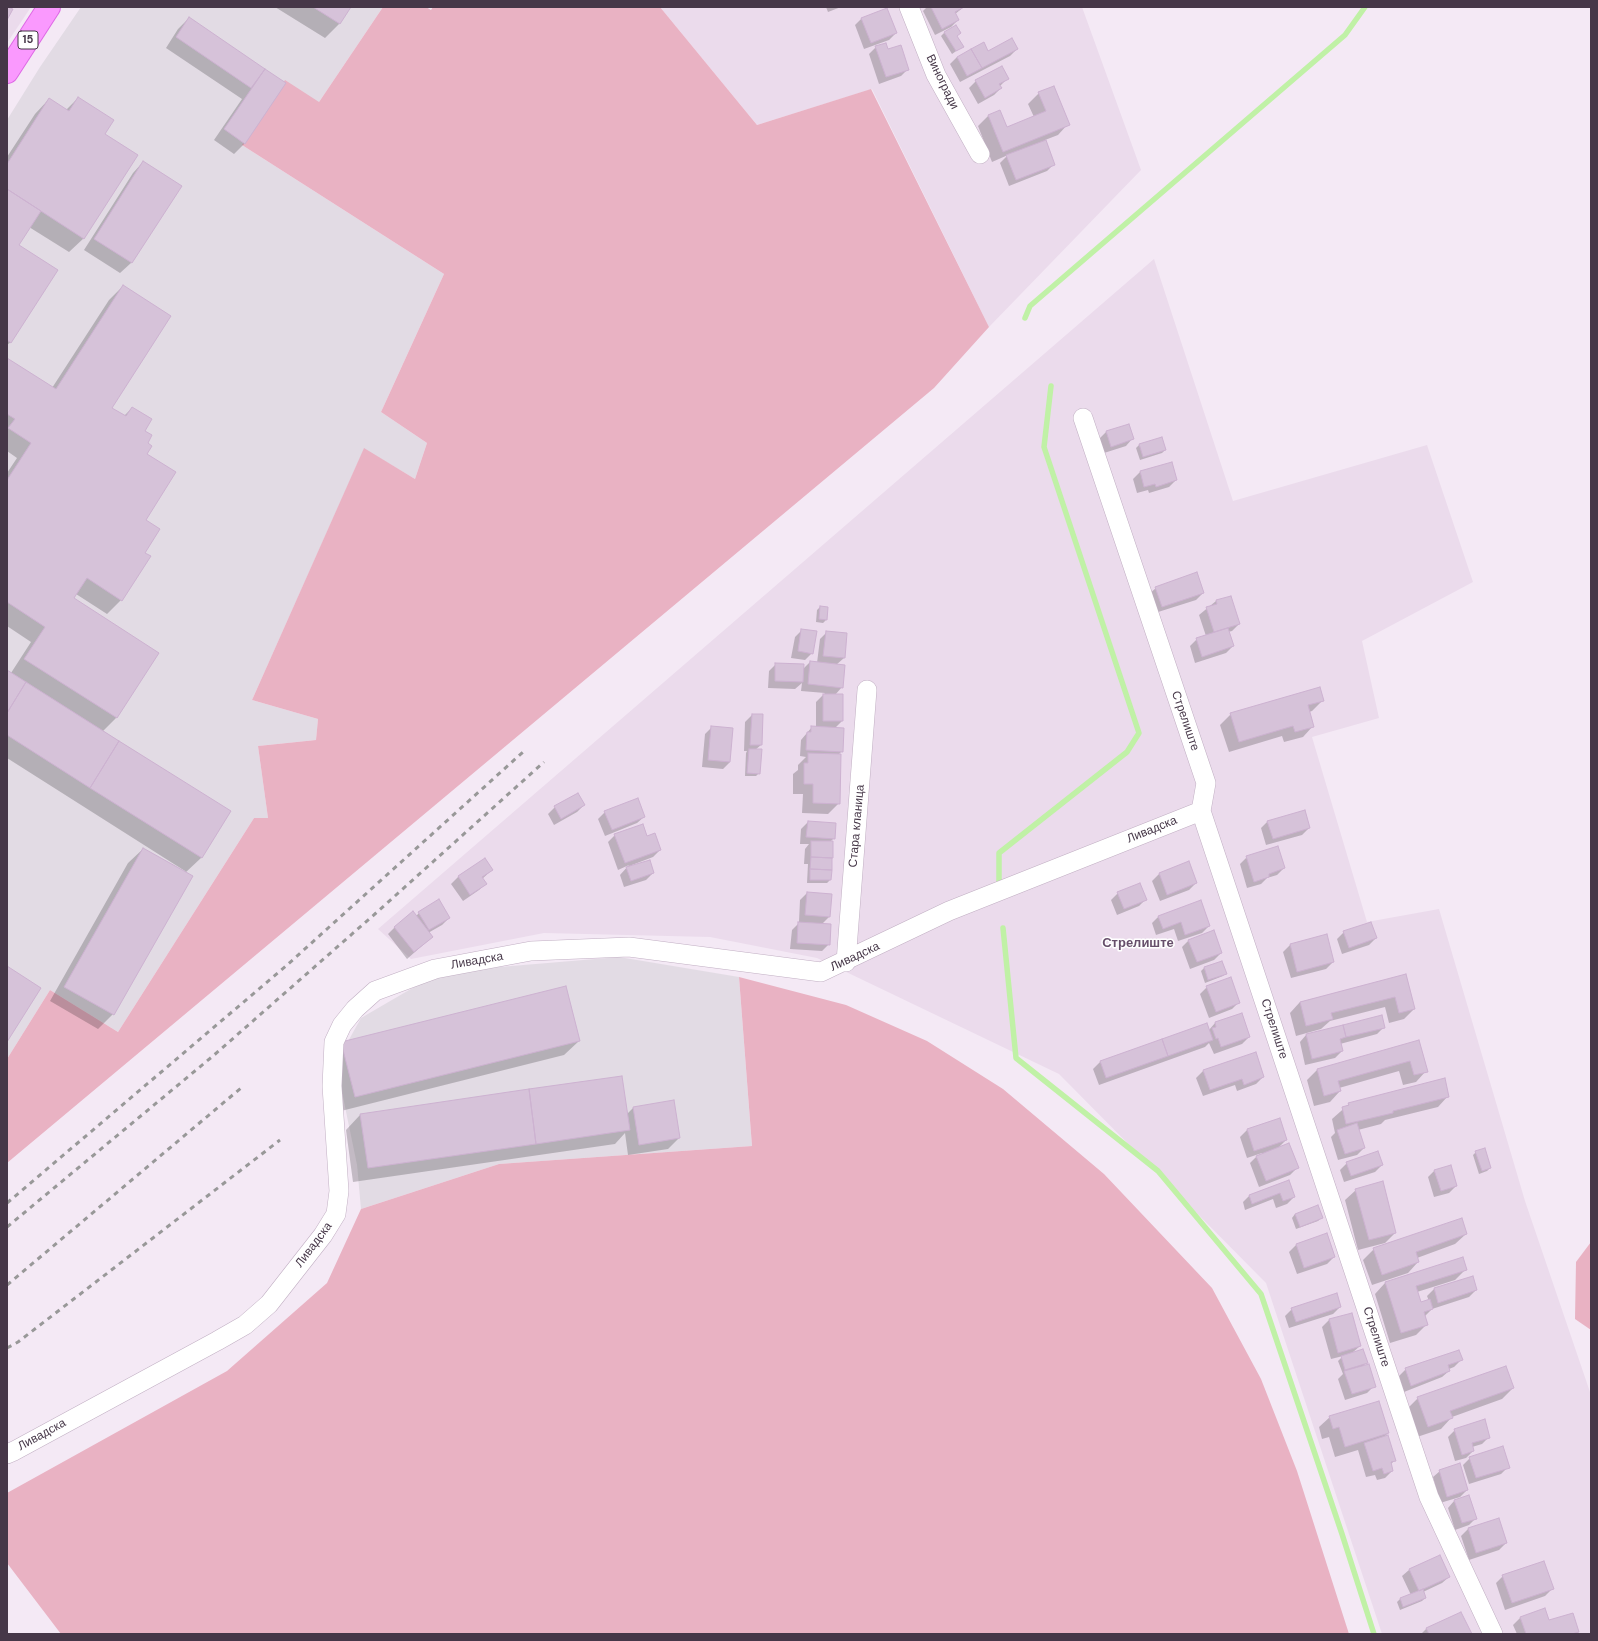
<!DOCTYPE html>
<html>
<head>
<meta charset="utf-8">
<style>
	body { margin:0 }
	#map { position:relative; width:1598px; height:1641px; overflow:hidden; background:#f4e9f5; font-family:"DM Sans",sans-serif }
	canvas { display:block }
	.frame { position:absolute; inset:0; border:8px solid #463748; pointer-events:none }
</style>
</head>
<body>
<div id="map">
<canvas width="1598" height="1641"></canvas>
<div class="frame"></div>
</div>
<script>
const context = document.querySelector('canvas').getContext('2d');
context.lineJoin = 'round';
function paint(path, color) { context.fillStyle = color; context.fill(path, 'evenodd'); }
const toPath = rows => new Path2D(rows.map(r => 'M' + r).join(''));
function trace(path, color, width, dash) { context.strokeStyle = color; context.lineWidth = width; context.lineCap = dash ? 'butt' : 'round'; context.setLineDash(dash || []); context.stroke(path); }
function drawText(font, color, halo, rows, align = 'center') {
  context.font = font + ' "DM Sans",sans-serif'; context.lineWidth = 3; context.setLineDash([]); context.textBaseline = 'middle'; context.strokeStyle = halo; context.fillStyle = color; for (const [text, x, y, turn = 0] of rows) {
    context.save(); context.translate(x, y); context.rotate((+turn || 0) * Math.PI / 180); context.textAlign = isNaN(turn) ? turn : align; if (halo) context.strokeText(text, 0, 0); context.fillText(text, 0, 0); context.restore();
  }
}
paint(toPath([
	[7,7,31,7,7,43],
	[660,7,1082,7,1141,170,989,327,872,89,757,125],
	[1154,259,1233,501,1427,445,1473,582,1362,641,1379,718,1312,737,1367,922,1439,909,1525,1201,1591,1395,1591,1634,1382,1634,1266,1283,1059,1074,817,958,710,937,544,933,411,959,378,929]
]), '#ebdbec');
paint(toPath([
	[81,7,383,7,319,102,242,145,444,274,381,412,427,443,415,479,364,449,252,700,318,719,316,740,258,746,268,818,254,818,118,1032,50,990,7,1059,7,120,40,67],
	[619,957,739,977,752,1146,499,1164,361,1209,357,1165,336,1063,361,1018,440,972]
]), '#e2dbe4');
paint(toPath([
	[383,7,426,7,431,10,433,7,660,7,757,125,871,89,989,327,934,388,7,1163,7,1059,50,990,118,1032,254,818,268,818,258,746,316,740,318,719,252,700,364,448,415,479,427,443,381,412,444,274,242,145,285,80,319,102],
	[739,977,846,1005,927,1041,1003,1089,1104,1174,1212,1288,1261,1379,1297,1471,1349,1634,61,1634,7,1563,7,1493,227,1371,327,1283,361,1209,499,1164,752,1146],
	[1591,1242,1591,1330,1575,1319,1576,1262]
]), '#e9b2c3');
paint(toPath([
	[275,7,349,7,340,23,325,38],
	[826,7,841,7,828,12],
	[927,7,964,7,955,14,958,20,951,27,935,35,923,11],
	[189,18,285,84,245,143,234,154,214,140,242,99,166,48,178,29],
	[862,18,896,33,889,40,864,49,855,25],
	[944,33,956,36,962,47,952,54,941,36],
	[876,47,887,50,908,69,901,76,879,84,869,54],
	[1017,49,1010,56,960,82,950,64,957,57],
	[1008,78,1000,86,1001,88,994,95,978,104,969,88,976,81],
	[1039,93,1068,124,1058,135,1045,140,1054,164,1047,171,1009,186,1000,163,1008,155,992,162,978,126,988,116,1006,128,1034,117,1028,104],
	[78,98,103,134,84,238,69,252,29,227,17,245,11,342,7,345,7,157,35,114,49,99,66,110],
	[143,162,180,186,131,263,120,273,84,250,133,173],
	[123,286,111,408,124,416,132,408,143,431,146,443,144,553,121,600,107,614,76,594,73,599,157,653,116,718,103,731,230,812,201,858,185,873,191,877,113,1014,98,1029,50,1001,128,863,143,849,184,873,185,871,7,758,7,671,11,673,31,642,7,626,7,473,17,458,7,451,7,359,52,388,109,300],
	[1128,425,1132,439,1126,446,1104,453,1099,439,1106,432],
	[1139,445,1165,450,1162,453,1140,460,1136,448],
	[1171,463,1176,480,1169,487,1149,493,1148,490,1137,493,1133,479,1140,472],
	[1156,588,1203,593,1196,600,1155,613,1149,594],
	[1216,601,1239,624,1232,631,1228,632,1233,646,1226,653,1195,663,1190,646,1197,639,1206,636,1199,615],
	[820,607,826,620,823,623,816,622,817,610],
	[802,630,812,653,805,660,791,658,795,637],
	[827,632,844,658,836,665,842,687,835,695,842,721,835,728,842,751,838,755,839,803,828,814,802,813,803,794,793,794,793,774,798,770,798,765,806,757,800,756,801,740,812,727,816,727,816,702,825,693,801,691,802,683,795,689,768,688,769,671,776,664,803,669,810,662,817,663,820,639],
	[1323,700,1312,711,1309,712,1313,726,1303,737,1284,742,1282,736,1229,752,1220,725,1231,714],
	[752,715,761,745,755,750,759,773,756,776,745,776,746,753,747,751,744,751,745,722],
	[712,727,730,762,723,769,702,767,705,734],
	[584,805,577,812,554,825,548,814,555,807],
	[605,812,644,817,637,823,605,836,598,819],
	[1268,821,1309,828,1302,835,1266,845,1261,828],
	[808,822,834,838,830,842,832,857,830,880,827,883,807,883,808,864,804,864,805,849,809,844,800,844,801,829],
	[615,835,647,837,660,850,653,857,632,865,632,866,653,873,646,880,624,887,620,875,629,865,618,870,608,842],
	[1247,857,1284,868,1277,875,1267,878,1261,884,1247,888,1240,864],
	[485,860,492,870,482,879,485,884,479,890,463,901,451,884,458,877],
	[1188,863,1196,883,1189,890,1160,901,1152,881,1159,874],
	[807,893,829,917,821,925,829,944,822,951,790,949,792,930,800,922,799,922,800,900],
	[1118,893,1146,899,1139,906,1117,915,1111,900],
	[419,913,449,918,442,925,428,933,432,937,407,959,388,934,395,927,416,916],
	[1159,916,1209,926,1202,933,1178,941,1174,929,1156,935,1152,923],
	[1344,932,1376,938,1369,945,1342,954,1337,939],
	[1326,935,1333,962,1326,969,1291,978,1283,952,1290,945],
	[1189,940,1221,953,1214,960,1190,969,1182,947],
	[1222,962,1226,973,1223,976,1205,983,1201,971,1204,968],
	[1406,975,1414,1009,1404,1019,1389,1023,1385,1007,1330,1021,1321,1029,1296,1036,1290,1013,1300,1002],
	[1207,987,1239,1002,1232,1009,1209,1018,1200,994],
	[1241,1014,1249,1037,1242,1044,1214,1054,1209,1043,1205,1047,1099,1085,1093,1069,1100,1062,1207,1024,1209,1030,1215,1023],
	[1384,1027,1377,1034,1340,1044,1342,1051,1335,1058,1305,1065,1300,1042,1306,1035],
	[579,1041,564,1055,341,1111,342,1043],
	[1418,1042,1426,1071,1416,1082,1403,1085,1399,1071,1339,1088,1340,1091,1330,1102,1314,1106,1307,1080,1317,1070],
	[1255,1054,1263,1077,1256,1084,1237,1091,1235,1085,1203,1096,1196,1078,1203,1071],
	[621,1077,627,1114,633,1108,679,1138,668,1149,628,1155,625,1133,615,1144,353,1182,346,1130,360,1115],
	[1448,1096,1438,1107,1385,1120,1381,1124,1358,1130,1364,1148,1357,1155,1338,1160,1331,1137,1335,1133,1332,1119,1349,1104],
	[1279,1119,1286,1140,1277,1149,1297,1168,1290,1175,1259,1187,1250,1163,1257,1156,1262,1154,1262,1153,1247,1158,1240,1137,1247,1130],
	[1476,1152,1490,1168,1487,1171,1479,1174,1473,1155],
	[1347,1163,1382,1165,1375,1172,1344,1182,1340,1170],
	[1435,1170,1456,1186,1449,1193,1434,1197,1428,1177],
	[1289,1181,1294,1197,1287,1204,1276,1208,1273,1199,1245,1210,1243,1202,1250,1195],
	[1356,1190,1395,1233,1385,1243,1358,1250,1345,1200],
	[1295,1214,1321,1218,1318,1221,1296,1229,1292,1218],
	[1327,1234,1334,1257,1327,1264,1297,1274,1289,1252,1296,1245],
	[1466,1234,1455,1244,1417,1258,1418,1262,1408,1273,1372,1285,1363,1260,1374,1249],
	[1462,1259,1465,1270,1455,1280,1417,1292,1420,1303,1429,1301,1427,1296,1434,1289,1472,1277,1476,1290,1469,1297,1432,1309,1425,1316,1427,1324,1416,1335,1390,1343,1375,1294,1385,1283],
	[1340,1307,1333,1314,1289,1328,1285,1316,1292,1309],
	[1351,1314,1360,1346,1352,1353,1366,1363,1363,1366,1374,1386,1367,1393,1345,1400,1338,1379,1343,1374,1338,1361,1343,1356,1331,1359,1322,1327,1329,1320],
	[1461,1360,1454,1367,1449,1369,1449,1371,1442,1377,1404,1392,1399,1376,1406,1369],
	[1513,1388,1502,1399,1452,1417,1441,1429,1417,1437,1407,1409,1418,1398],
	[1330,1417,1388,1433,1383,1438,1395,1460,1390,1465,1392,1471,1385,1478,1377,1480,1375,1475,1366,1477,1358,1450,1335,1457,1329,1437,1322,1439,1319,1427],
	[1455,1430,1489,1437,1482,1444,1472,1447,1473,1451,1466,1458,1455,1461,1448,1437],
	[1470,1458,1508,1467,1501,1474,1469,1484,1463,1465],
	[1440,1471,1467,1490,1460,1497,1440,1503,1433,1477],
	[1454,1501,1476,1518,1469,1525,1455,1530,1448,1508],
	[1468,1529,1506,1543,1499,1550,1469,1560,1461,1536],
	[1409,1570,1449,1577,1442,1583,1423,1592,1425,1598,1422,1601,1400,1610,1397,1602,1400,1599,1411,1595,1402,1576],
	[1503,1576,1552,1589,1545,1596,1505,1610,1496,1583],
	[1520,1618,1548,1622,1578,1631,1575,1634,1517,1634,1513,1625],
	[1427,1628,1470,1634,1421,1634]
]), '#0003');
trace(toPath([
	[1025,318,1030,306,1345,35,1365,7],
	[999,881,999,853,1127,752,1139,733,1044,447,1051,386],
	[1003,928,1016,1058,1158,1171,1261,1294,1342,1534,1374,1634]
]), '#c0f1a6', 5.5);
const building = toPath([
	[7,7,13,9,7,20,7,7],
	[313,7,351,7,340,24,313,7],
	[931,7,964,7,955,12,959,20,942,29,931,7],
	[887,8,897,33,871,43,861,18,887,8],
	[189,17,265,69,251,88,176,37,189,17],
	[956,25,961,33,957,36,964,47,956,51,944,32,956,25],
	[1012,38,1018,49,982,68,971,49,984,42,988,51,1012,38],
	[886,43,888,49,901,45,909,70,886,77,875,46,886,43],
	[971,49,982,68,967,76,957,57,971,49],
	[1002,66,1009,79,999,84,1002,88,985,98,975,80,1002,66],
	[265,69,286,83,245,144,224,129,265,69],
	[1054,86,1070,125,1003,152,988,115,1000,110,1007,127,1046,111,1038,92,1054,86],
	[78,97,114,120,105,134,138,155,84,239,7,189,7,164,49,98,69,111,78,97],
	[1046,140,1055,165,1016,180,1006,155,1046,140],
	[143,161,182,186,132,263,94,239,143,161],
	[7,189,41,211,19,245,58,270,11,343,7,340,7,189],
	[123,285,171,316,112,408,126,416,132,407,152,419,145,431,152,435,148,443,152,446,147,454,176,472,146,520,160,529,145,553,151,556,122,601,87,578,74,598,159,653,117,718,24,659,45,627,7,602,7,480,31,443,8,428,15,419,7,414,7,358,56,389,123,285],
	[1129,424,1134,439,1111,447,1106,431,1129,424],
	[1162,437,1166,450,1143,457,1139,444,1162,437],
	[1172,462,1177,480,1156,487,1155,484,1144,487,1140,471,1172,462],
	[1197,572,1204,593,1162,607,1155,587,1197,572],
	[1231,596,1240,624,1214,632,1206,607,1217,604,1216,600,1231,596],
	[820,606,828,607,827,620,819,619,820,606],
	[1228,628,1234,646,1202,657,1196,638,1228,628],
	[801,629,817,631,813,654,798,651,801,629],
	[826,631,847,633,845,658,823,656,826,631],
	[810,661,845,665,843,688,808,684,810,661],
	[775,663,804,664,803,682,775,681,775,663],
	[7,670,26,682,7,713,7,670],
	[26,682,119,741,90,788,7,735,7,713,26,682],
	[1320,687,1324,701,1308,705,1314,727,1295,732,1293,726,1239,742,1230,713,1320,687],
	[823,694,843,694,843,721,823,721,823,694],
	[752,714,763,714,762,745,750,745,752,714],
	[711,726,733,728,730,762,708,760,711,726],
	[811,726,844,728,843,752,806,750,807,732,811,732,811,726],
	[119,741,231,811,202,858,90,788,119,741],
	[749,749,762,749,760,774,747,773,749,749],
	[808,753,841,754,840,804,813,803,813,784,804,784,804,763,808,763,808,753],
	[578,793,585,805,561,819,554,806,578,793],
	[638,798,645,817,612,830,604,811,638,798],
	[1305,810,1310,828,1273,839,1267,821,1305,810],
	[808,821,836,823,835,839,806,837,808,821],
	[643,824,647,836,655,833,661,850,625,863,614,834,643,824],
	[811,841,833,841,833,858,811,857,811,841],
	[1278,846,1285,868,1269,874,1269,877,1254,882,1246,856,1278,846],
	[143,848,193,876,114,1015,64,987,143,848],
	[811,857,832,858,832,870,810,869,811,857],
	[485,858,493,870,482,877,487,884,470,895,458,876,485,858],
	[650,860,654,873,631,881,626,867,650,860],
	[1189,861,1197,883,1167,895,1159,873,1189,861],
	[810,869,832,870,831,880,810,880,810,869],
	[1140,883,1147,900,1124,909,1117,892,1140,883],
	[807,892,832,894,830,917,805,915,807,892],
	[439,899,450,918,429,930,418,912,439,899],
	[1201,900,1210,926,1185,935,1181,922,1163,929,1158,916,1201,900],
	[413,911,433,937,414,952,394,927,413,911],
	[798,922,831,924,830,945,797,943,798,922],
	[1371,922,1377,938,1349,948,1343,931,1371,922],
	[1214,930,1222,953,1197,962,1188,940,1214,930],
	[1327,934,1334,962,1297,972,1290,944,1327,934],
	[1222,961,1227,974,1208,980,1204,967,1222,961],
	[7,966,41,988,7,1042,7,966],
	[1406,974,1415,1009,1399,1013,1395,997,1331,1013,1333,1019,1306,1026,1300,1002,1406,974],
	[1231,977,1240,1003,1216,1012,1206,986,1231,977],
	[566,986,580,1041,355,1097,341,1042,566,986],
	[1242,1013,1250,1037,1221,1047,1218,1038,1216,1039,1212,1028,1216,1027,1215,1022,1242,1013],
	[1382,1015,1385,1028,1346,1037,1343,1025,1382,1015],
	[1207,1023,1213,1040,1168,1056,1162,1039,1207,1023],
	[1343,1025,1346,1037,1340,1039,1343,1051,1312,1059,1306,1034,1343,1025],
	[1162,1039,1168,1056,1106,1078,1100,1061,1162,1039],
	[1419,1040,1428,1072,1414,1075,1410,1061,1338,1081,1341,1091,1324,1096,1317,1069,1419,1040],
	[1256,1052,1264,1077,1244,1085,1242,1079,1210,1090,1203,1070,1256,1052],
	[622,1076,630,1130,536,1144,529,1089,622,1076],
	[1445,1078,1449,1097,1393,1111,1393,1113,1346,1124,1342,1107,1349,1105,1348,1103,1445,1078],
	[529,1089,536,1144,368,1168,360,1114,529,1089],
	[674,1100,680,1138,639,1145,633,1107,674,1100],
	[1280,1118,1287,1140,1254,1151,1247,1129,1280,1118],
	[1357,1123,1365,1148,1345,1154,1337,1130,1357,1123],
	[1289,1143,1299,1168,1266,1181,1256,1156,1289,1143],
	[1485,1148,1491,1168,1482,1171,1475,1151,1485,1148],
	[1378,1151,1383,1165,1351,1176,1346,1162,1378,1151],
	[1451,1165,1457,1186,1441,1191,1434,1170,1451,1165],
	[1289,1180,1295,1197,1283,1201,1280,1193,1252,1204,1249,1195,1289,1180],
	[1383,1181,1396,1233,1369,1240,1355,1189,1383,1181],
	[1318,1205,1323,1218,1300,1227,1295,1214,1318,1205],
	[1462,1218,1467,1234,1416,1252,1419,1262,1382,1275,1373,1248,1462,1218],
	[1327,1233,1335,1257,1304,1268,1296,1244,1327,1233],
	[1463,1257,1467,1270,1416,1286,1421,1302,1430,1299,1433,1309,1424,1312,1428,1325,1401,1333,1385,1282,1463,1257],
	[1473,1276,1477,1290,1438,1303,1434,1288,1473,1276],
	[1337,1293,1341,1307,1296,1322,1291,1308,1337,1293],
	[1352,1313,1361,1346,1338,1353,1329,1319,1352,1313],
	[1363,1349,1368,1363,1345,1370,1341,1356,1363,1349],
	[1459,1350,1463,1360,1448,1365,1450,1371,1411,1386,1405,1368,1459,1350],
	[1369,1364,1376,1387,1352,1394,1344,1371,1369,1364],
	[1506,1366,1514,1388,1450,1411,1453,1418,1428,1427,1417,1397,1506,1366],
	[1379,1401,1389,1433,1345,1447,1339,1427,1333,1429,1329,1416,1379,1401],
	[1485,1419,1490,1438,1472,1443,1474,1451,1462,1455,1454,1429,1485,1419],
	[1388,1435,1396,1461,1391,1462,1393,1471,1384,1474,1382,1468,1373,1471,1364,1443,1388,1435],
	[1503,1446,1510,1468,1476,1478,1469,1457,1503,1446],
	[1460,1463,1468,1490,1447,1497,1439,1470,1460,1463],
	[1469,1495,1477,1519,1462,1523,1454,1500,1469,1495],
	[1499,1518,1507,1543,1476,1553,1468,1528,1499,1518],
	[1440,1555,1450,1577,1419,1591,1409,1569,1440,1555],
	[1544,1561,1554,1589,1512,1603,1502,1575,1544,1561],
	[1423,1589,1426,1598,1403,1607,1400,1598,1423,1589],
	[1545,1608,1549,1620,1573,1613,1579,1632,1572,1634,1526,1634,1520,1617,1545,1608],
	[1461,1612,1472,1634,1429,1634,1426,1628,1461,1612]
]);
paint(building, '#d6c2d9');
trace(building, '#cdb2d1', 1);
const minor = toPath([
	[909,7,936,75,980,154],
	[1083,418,1206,783,1201,811,1429,1497,1493,1634],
	[846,962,867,690],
	[7,1454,14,1451,217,1341,245,1325,269,1304,323,1235,336,1214,339,1191,332,1086,334,1042,342,1025,355,1009,375,991,435,969,531,951,629,947,821,972,949,911,1201,811]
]);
const primary = toPath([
	[7,72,49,7]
]);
trace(minor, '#c1afc3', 20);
trace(primary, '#dd68e4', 24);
trace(minor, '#fff', 19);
trace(primary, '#fa99fe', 22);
trace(toPath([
	[7,1203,286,966,523,752],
	[7,1227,213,1056,376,913,544,762],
	[7,1285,241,1088],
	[7,1348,18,1342,280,1140]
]), '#989898', 3, [5, 5]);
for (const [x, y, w] of [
	[28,40,20]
]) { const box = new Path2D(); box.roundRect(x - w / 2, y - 9, w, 18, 3); context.fillStyle = '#fff'; context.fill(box); trace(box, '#463748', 1); }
drawText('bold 11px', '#463748', null, [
	["15",28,40]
]);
drawText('12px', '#463748', '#fff', [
	["Виногради",942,82,64],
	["Стрелиште",1185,721,71],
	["Стара кланица",857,826,-85],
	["Ливадска",1152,830,-22],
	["Ливадска",855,957,-25],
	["Ливадска",477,961,-10],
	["Стрелиште",1274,1029,72],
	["Ливадска",314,1245,-53],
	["Стрелиште",1376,1337,72],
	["Ливадска",42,1435,-29]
]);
drawText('bold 13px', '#674f6b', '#fff', [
	["Стрелиште",1138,944]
]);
</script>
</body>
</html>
